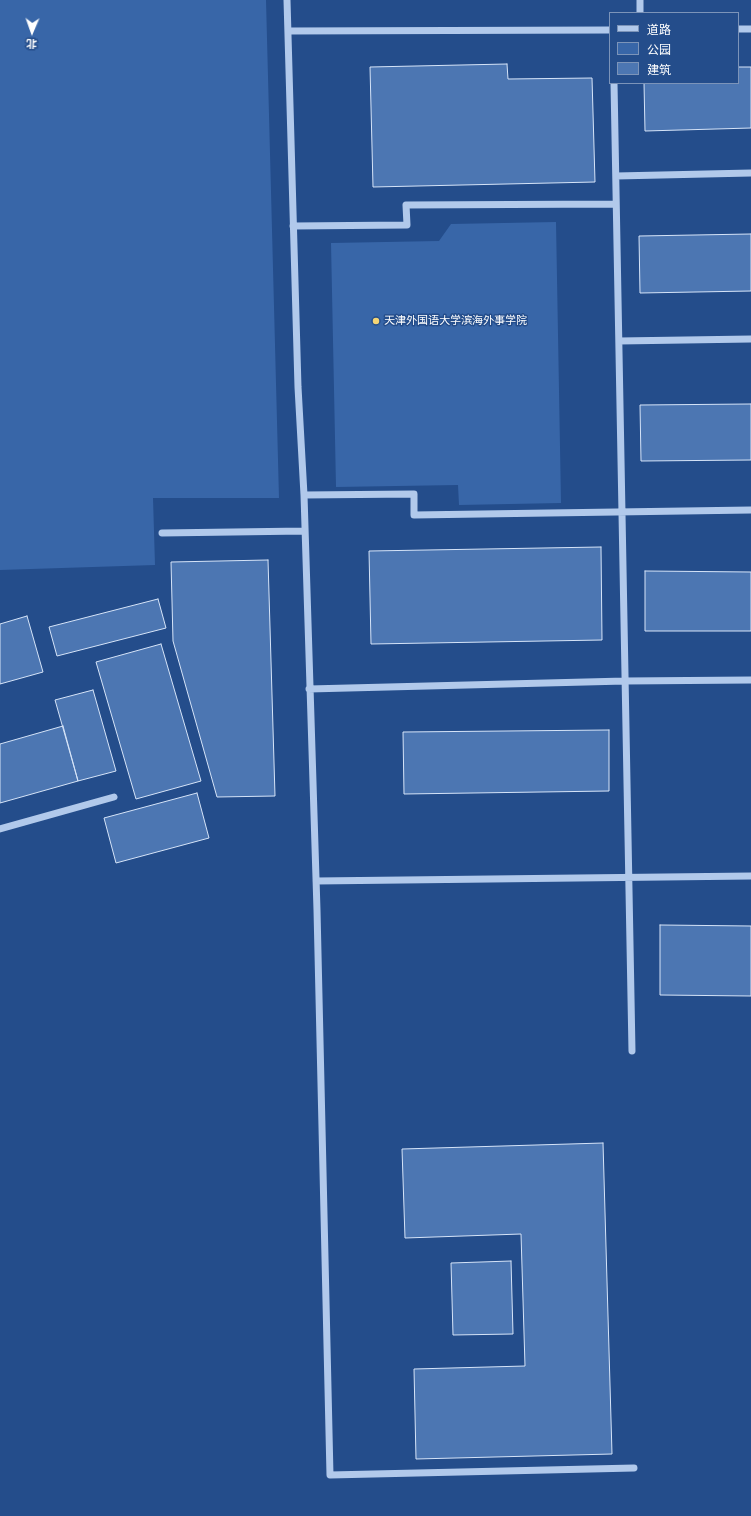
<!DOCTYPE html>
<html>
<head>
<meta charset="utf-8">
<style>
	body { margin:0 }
	#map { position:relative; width:751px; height:1516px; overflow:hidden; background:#244d8b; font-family:Arial,"Noto Sans SC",sans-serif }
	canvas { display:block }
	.legend { position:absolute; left:609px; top:12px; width:130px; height:72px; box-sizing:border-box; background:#244d8b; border:1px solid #7c94b9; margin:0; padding:5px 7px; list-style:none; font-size:12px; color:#fff }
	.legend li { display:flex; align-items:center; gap:8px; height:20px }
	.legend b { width:20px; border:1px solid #7c94b9 }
	.north { position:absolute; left:12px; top:12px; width:40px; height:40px; -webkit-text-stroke:3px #244d8b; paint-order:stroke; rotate:182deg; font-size:11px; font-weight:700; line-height:16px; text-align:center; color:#fff }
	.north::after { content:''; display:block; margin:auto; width:14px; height:18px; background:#fff; clip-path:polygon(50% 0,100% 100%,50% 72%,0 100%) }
</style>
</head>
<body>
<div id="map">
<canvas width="751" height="1516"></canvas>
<ul class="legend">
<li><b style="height:5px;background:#b1c9eb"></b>道路</li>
<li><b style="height:11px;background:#3866a8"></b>公园</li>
<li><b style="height:11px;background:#4c76b2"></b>建筑</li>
</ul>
<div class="north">北</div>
</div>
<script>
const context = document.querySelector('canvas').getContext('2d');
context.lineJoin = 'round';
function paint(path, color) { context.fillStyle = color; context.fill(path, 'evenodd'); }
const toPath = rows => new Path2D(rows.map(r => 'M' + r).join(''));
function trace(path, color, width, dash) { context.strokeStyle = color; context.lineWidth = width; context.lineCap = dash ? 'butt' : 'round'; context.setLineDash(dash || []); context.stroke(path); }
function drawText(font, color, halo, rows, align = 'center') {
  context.font = font + ' Arial,"Noto Sans SC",sans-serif'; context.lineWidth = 3; context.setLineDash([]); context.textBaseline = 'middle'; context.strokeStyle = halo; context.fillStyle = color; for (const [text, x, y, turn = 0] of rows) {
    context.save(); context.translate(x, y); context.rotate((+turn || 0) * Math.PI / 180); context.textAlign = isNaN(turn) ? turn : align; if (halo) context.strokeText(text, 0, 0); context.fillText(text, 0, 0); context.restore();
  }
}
paint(toPath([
	[0,0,266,0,279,498,153,498,155,565,0,570],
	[556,222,561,503,459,505,458,485,336,487,331,243,439,241,451,224]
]), '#3866a8');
const building = toPath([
	[507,64,508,79,592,78,595,182,373,187,370,67,507,64],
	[738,67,751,67,751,128,645,131,644,83,738,83,738,67],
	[751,234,751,291,640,293,639,236,751,234],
	[751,404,751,460,641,461,640,405,751,404],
	[601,547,602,640,371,644,369,551,601,547],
	[268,560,275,796,217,797,173,641,171,562,268,560],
	[645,571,751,572,751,631,645,631,645,571],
	[158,599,166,628,57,656,49,627,158,599],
	[27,616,43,672,0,684,0,624,27,616],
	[161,644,201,781,136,799,96,662,161,644],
	[93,690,116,771,78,781,55,700,93,690],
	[63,726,78,781,0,803,0,744,63,726],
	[609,730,609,791,404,794,403,732,609,730],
	[197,793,209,838,116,863,104,818,197,793],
	[660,925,751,926,751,996,660,995,660,925],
	[603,1143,612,1454,416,1459,414,1369,525,1366,521,1234,405,1238,402,1149,603,1143],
	[511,1261,513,1334,453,1335,451,1263,511,1261]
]);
paint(building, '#4c76b2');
trace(building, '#d6e4f8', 1);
trace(toPath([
	[287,0,298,387,304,495,317,910,330,1475,634,1468],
	[640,0,640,13],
	[738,29,751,29],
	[288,31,610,30],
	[614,83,632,1051],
	[616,176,751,173],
	[293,226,407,225,406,205,616,204],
	[619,341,751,339],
	[304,495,414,494,414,515,751,510],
	[162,533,304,531],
	[309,689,625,681,751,680],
	[0,829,114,797],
	[316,881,751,876]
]), '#b1c9eb', 7);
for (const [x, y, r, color] of [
	[376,321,4,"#f5d575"]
]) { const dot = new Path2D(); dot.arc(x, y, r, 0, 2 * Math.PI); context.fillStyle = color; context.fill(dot); trace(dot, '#244d8b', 1.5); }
drawText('11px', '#fff', '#244d8b', [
	["天津外国语大学滨海外事学院",384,321]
], 'left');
</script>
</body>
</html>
